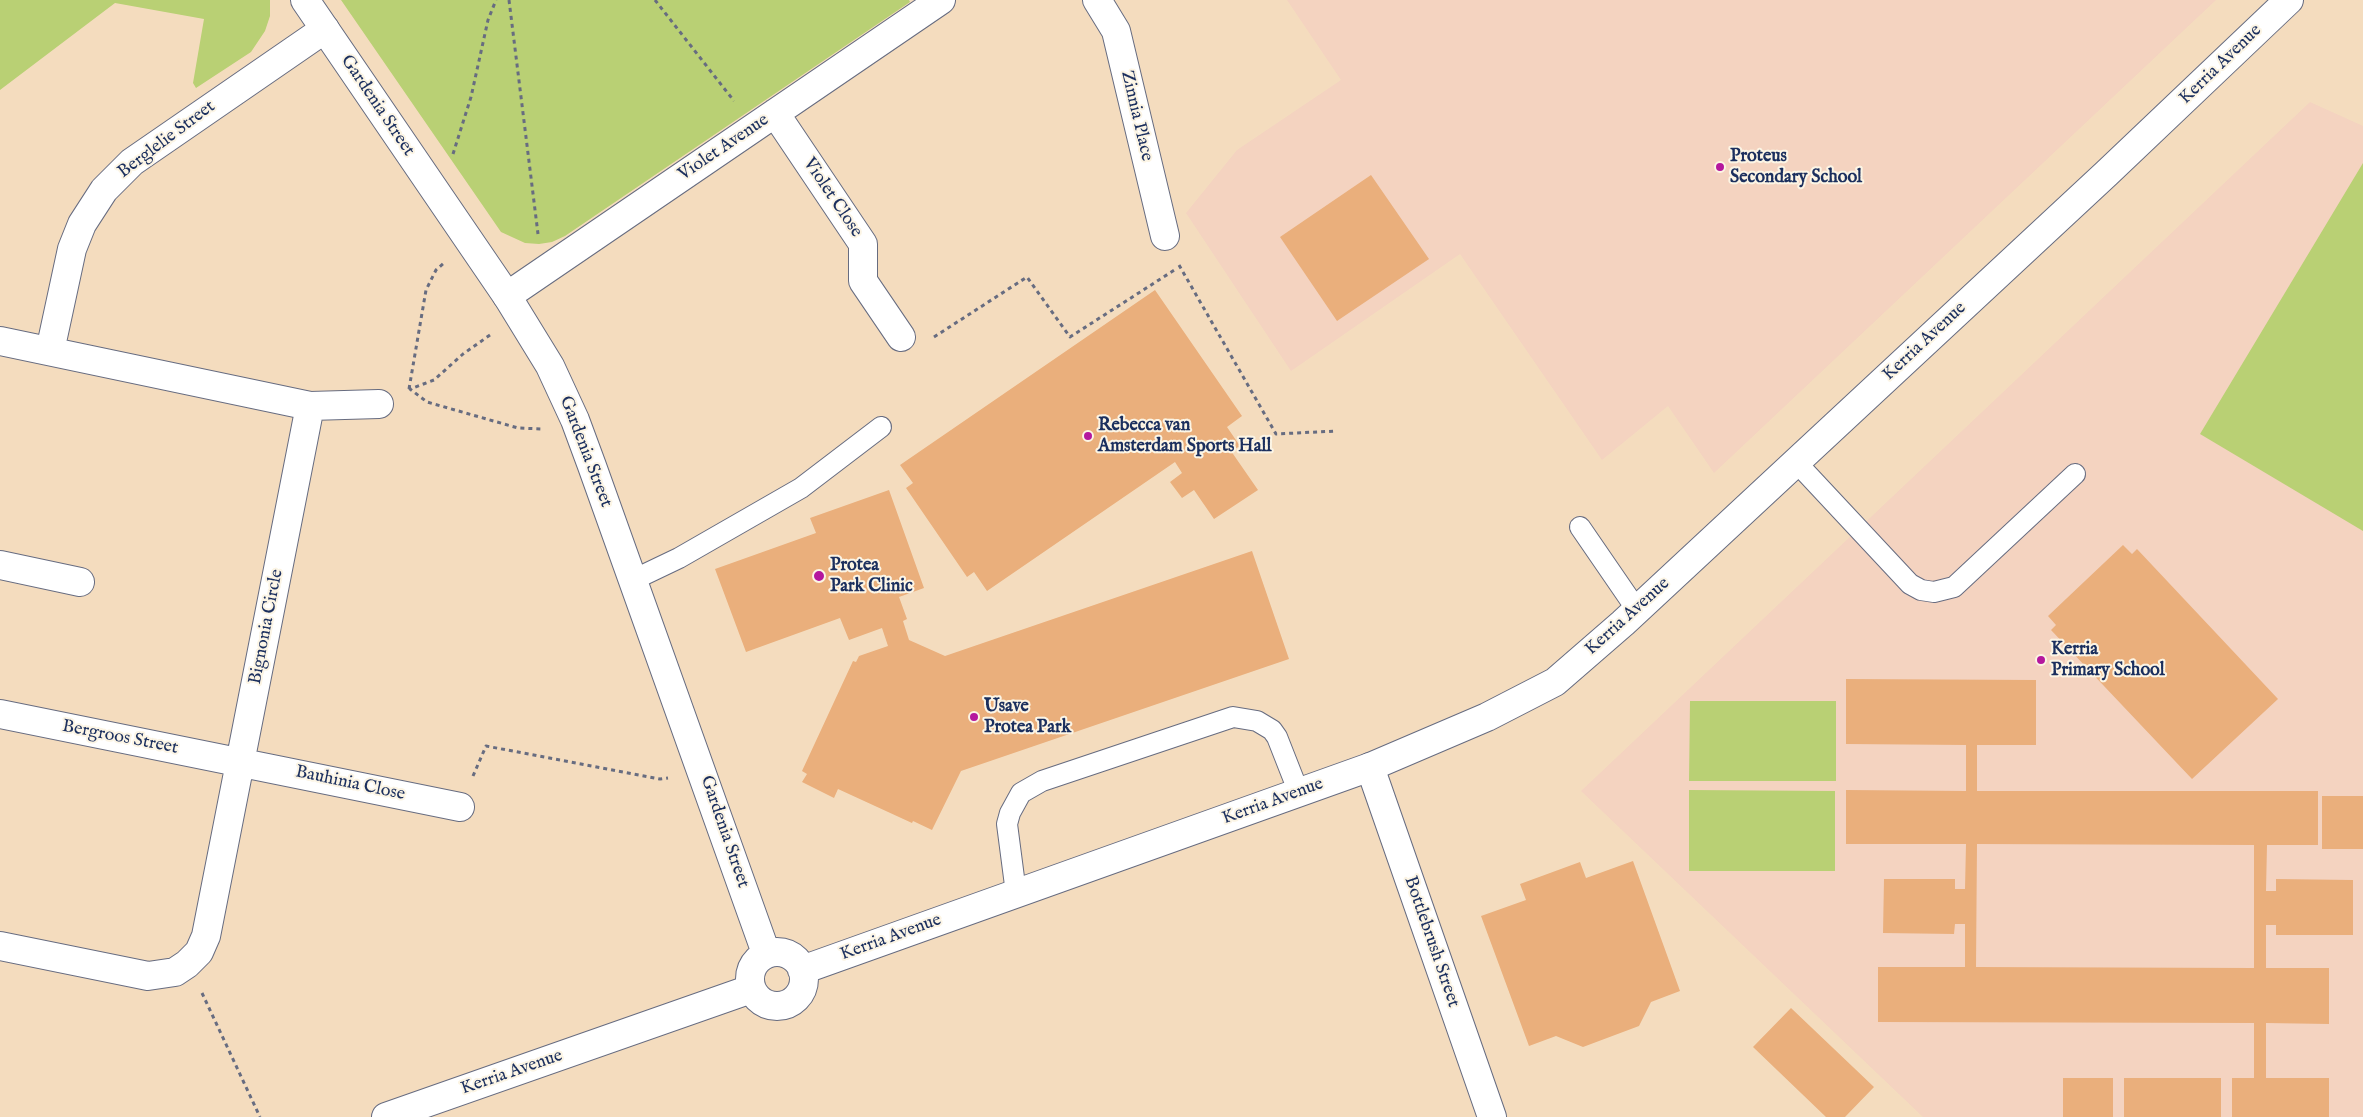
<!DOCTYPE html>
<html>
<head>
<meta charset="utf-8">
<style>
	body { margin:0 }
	canvas { display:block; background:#f4dcbe }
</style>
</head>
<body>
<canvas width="2363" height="1117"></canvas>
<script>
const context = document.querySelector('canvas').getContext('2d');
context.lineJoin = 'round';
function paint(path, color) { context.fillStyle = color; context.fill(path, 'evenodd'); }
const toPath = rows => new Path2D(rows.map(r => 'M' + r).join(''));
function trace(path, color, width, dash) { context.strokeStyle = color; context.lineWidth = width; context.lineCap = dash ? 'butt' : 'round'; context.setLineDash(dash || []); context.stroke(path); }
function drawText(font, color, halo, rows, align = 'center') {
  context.font = font + ' "IM FELL English",serif'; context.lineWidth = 4; context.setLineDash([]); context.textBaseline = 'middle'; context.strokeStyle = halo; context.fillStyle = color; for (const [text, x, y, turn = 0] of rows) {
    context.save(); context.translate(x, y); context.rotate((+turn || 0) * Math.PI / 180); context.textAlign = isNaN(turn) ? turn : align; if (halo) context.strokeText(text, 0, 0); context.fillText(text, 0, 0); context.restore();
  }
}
paint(toPath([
	[1287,0,2216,0,1714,473,1668,406,1602,460,1460,254,1291,371,1186,213,1237,150,1341,80],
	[2310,102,2363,126,2363,1117,1923,1117,1581,791]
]), '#f4d3c0');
paint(toPath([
	[0,0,270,0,270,16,265,31,251,52,196,88,193,83,204,19,115,3,0,90],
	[341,0,909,0,910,2,565,236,552,242,539,244,525,243,501,232],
	[2363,163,2363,531,2200,434],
	[1690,701,1836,701,1836,781,1689,781],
	[1689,790,1835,791,1835,871,1689,871]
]), '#b9d074');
paint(toPath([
	[1371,175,1429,259,1337,321,1280,237],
	[1155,290,1242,416,1227,427,1240,446,1231,451,1258,490,1214,519,1194,490,1182,498,1170,482,1182,473,1175,462,987,591,974,572,967,577,906,488,913,483,900,465],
	[889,490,924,588,899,597,907,619,903,621,909,640,945,656,1252,551,1289,659,961,771,932,830,913,821,912,823,838,789,834,798,802,782,807,774,802,771,853,661,856,662,859,656,888,646,882,628,849,640,840,618,746,652,715,569,816,533,810,518],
	[2123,545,2132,554,2137,549,2278,699,2192,779,2051,630,2056,625,2048,616],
	[1846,679,2036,680,2036,745,1977,745,1977,791,2318,791,2318,845,2267,845,2266,891,2276,891,2276,879,2353,880,2353,935,2276,935,2276,925,2266,925,2266,968,2329,968,2329,1024,2266,1023,2266,1078,2329,1078,2329,1117,2232,1117,2232,1078,2254,1078,2254,1023,1878,1022,1878,967,1965,967,1965,924,1955,924,1954,934,1883,933,1884,879,1955,879,1955,889,1965,889,1966,844,1846,844,1846,790,1966,791,1966,745,1846,744],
	[1977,844,2254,845,2254,968,1976,967],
	[2322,796,2363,796,2363,849,2322,849],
	[1633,861,1680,991,1651,1002,1639,1026,1583,1047,1556,1036,1529,1046,1481,916,1526,900,1520,884,1580,862,1586,878],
	[1791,1008,1874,1087,1845,1117,1826,1117,1753,1047],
	[2063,1078,2113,1078,2113,1117,2063,1117],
	[2124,1078,2221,1078,2221,1117,2124,1117]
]), '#eaaf7c');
const lane = toPath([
	[1796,462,1910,584,1921,590,1934,592,1954,587,2075,474],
	[1580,527,1637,610],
	[633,580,679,558,801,488,881,427],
	[1016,893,1007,824,1010,813,1021,793,1042,781,1233,717,1257,721,1272,730,1277,737,1299,793]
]);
const street = toPath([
	[1097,0,1116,31,1165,236],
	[775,113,863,244,863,281,901,337],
	[507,296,941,0],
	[0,341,310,406,379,404],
	[50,351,72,249,82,224,104,190,132,162,325,29],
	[0,565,80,582],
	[0,714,460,807],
	[1370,767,1492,1117],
	[0,946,148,976,175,972,187,964,199,952,206,936,310,406]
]);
const secondary = toPath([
	[305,0,507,296,550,366,575,420,592,466,766,953],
	'750 979a27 27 0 1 1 54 0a27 27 0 1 1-54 0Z',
	[802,970,1370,767,1487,717,1555,682,1623,623,2107,173,2289,0],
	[386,1117,751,989]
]);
trace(lane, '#676c80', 22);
trace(street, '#676c80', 30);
trace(secondary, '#676c80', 30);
trace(toPath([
	[509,0,538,234],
	[655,0,734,101],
	[453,154,471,97,488,20,496,0],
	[1179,265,1276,434,1337,431],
	[490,335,463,354,434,380,410,389,427,402,518,428,542,429],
	[934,337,1027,277,1070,337,1176,269],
	[409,389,426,290,436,270,444,263],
	[473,776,486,746,660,779,668,778],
	[202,993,260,1117]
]), '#676c80', 3, [4, 4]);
trace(lane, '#fff', 20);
trace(street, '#fff', 28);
trace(secondary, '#fff', 28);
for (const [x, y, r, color] of [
	[1720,167,5,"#b5179e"],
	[1088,436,5,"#b5179e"],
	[819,576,6,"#b5179e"],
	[2041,660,5,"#b5179e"],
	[974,717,5,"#b5179e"]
]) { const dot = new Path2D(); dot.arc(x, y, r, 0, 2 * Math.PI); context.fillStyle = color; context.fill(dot); trace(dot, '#fcf5e5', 2); }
drawText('18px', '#1b2f5e', '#fcf5e5', [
	["Kerria Avenue",2221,65,-44],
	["Gardenia Street",377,106,56],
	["Zinnia Place",1136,116,77],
	["Berglelie Street",167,140,-37],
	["Violet Avenue",724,148,-34],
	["Violet Close",832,198,56],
	["Kerria Avenue",1925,342,-43],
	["Gardenia Street",585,452,69],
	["Kerria Avenue",1628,617,-42],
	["Bignonia Circle",267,627,-79],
	["Bergroos Street",120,738,11],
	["Bauhinia Close",350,784,12],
	["Kerria Avenue",1273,802,-20],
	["Gardenia Street",724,832,71],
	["Kerria Avenue",891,938,-20],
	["Bottlebrush Street",1431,942,71],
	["Kerria Avenue",512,1073,-19]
]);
drawText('bold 18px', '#1b2f5e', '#fcf5e5', [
	["Proteus",1730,157],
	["Secondary School",1730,178],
	["Rebecca van",1098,426],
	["Amsterdam Sports Hall",1098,447],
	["Protea",830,566],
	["Park Clinic",830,587],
	["Kerria",2051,650],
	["Primary School",2051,671],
	["Usave",984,707],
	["Protea Park",984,728]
], 'left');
</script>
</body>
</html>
